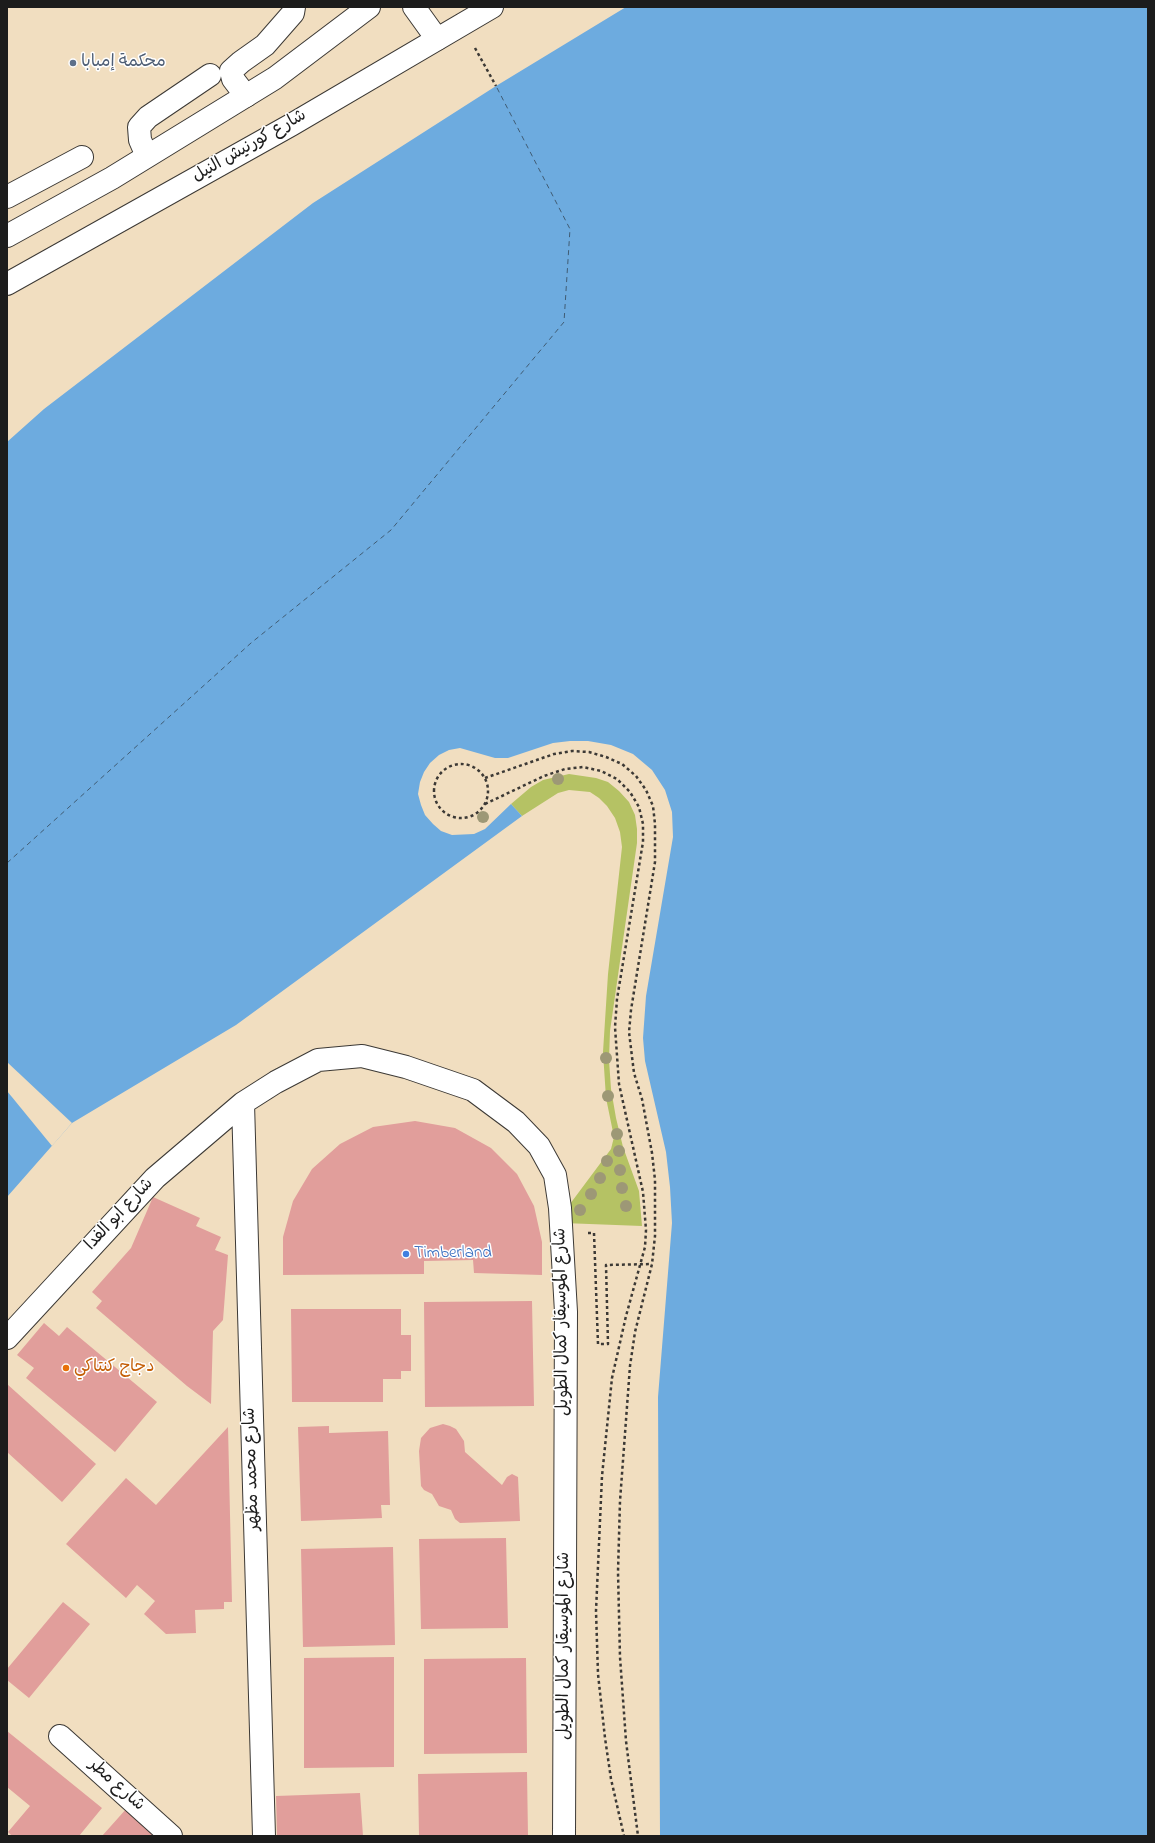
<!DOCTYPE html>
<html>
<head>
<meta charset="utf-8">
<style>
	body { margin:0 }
	#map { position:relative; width:1155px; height:1843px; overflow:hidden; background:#f1dec0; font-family:"Indie Flower",sans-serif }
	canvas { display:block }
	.frame { position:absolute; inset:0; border:8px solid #1c1c1c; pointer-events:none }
</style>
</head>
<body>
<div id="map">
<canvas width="1155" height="1843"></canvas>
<div class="frame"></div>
</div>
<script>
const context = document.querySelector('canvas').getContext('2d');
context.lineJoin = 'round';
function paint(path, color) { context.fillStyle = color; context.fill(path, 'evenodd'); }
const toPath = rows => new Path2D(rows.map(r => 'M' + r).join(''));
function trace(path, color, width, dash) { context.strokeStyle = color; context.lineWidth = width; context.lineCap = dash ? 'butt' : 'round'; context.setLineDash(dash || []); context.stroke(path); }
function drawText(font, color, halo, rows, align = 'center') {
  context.font = font + ' "Indie Flower","Playpen Sans Arabic",sans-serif'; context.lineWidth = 3; context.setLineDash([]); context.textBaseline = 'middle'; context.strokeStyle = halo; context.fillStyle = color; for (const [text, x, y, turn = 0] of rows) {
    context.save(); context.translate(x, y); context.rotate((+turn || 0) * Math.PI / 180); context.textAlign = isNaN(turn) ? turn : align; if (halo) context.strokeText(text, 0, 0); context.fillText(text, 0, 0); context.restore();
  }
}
paint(toPath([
	[569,774,596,778,608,782,619,791,629,802,635,815,637,829,637,843,610,1031,609,1060,611,1089,616,1118,623,1147,639,1191,642,1226,563,1223,570,1204,611,1149,614,1137,606,1098,603,1052,608,974,622,847,620,832,615,818,607,806,599,798,590,792,569,790,558,793,522,816,511,804,531,787,543,780]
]), '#b5c264');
paint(toPath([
	[626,7,1148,7,1148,1836,660,1836,658,1397,672,1223,670,1187,666,1152,645,1061,643,1038,646,996,673,837,672,812,665,790,652,770,633,754,611,745,588,741,570,741,553,743,508,758,495,758,460,748,449,750,439,755,430,763,424,772,420,782,418,794,421,805,425,815,433,824,441,831,452,835,474,834,485,829,511,804,522,816,236,1025,72,1123,7,1197,7,442,44,409,313,203,496,86]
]), '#6dabdf');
paint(toPath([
	[7,1062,72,1123,52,1146,7,1091]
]), '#f1dec0');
trace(toPath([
	[7,863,251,643,391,530,564,322,570,229,496,86]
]), '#405c74', 1, [5, 4]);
paint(toPath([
	[415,1121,455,1128,491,1148,517,1174,534,1206,542,1242,542,1275,474,1273,473,1260,424,1261,424,1274,283,1275,283,1237,293,1201,312,1169,340,1144,373,1127],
	[153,1197,200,1218,196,1226,221,1237,215,1250,228,1255,223,1320,213,1331,211,1404,187,1386,96,1308,102,1301,92,1292,131,1248],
	[532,1301,534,1406,425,1407,424,1302],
	[291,1309,401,1309,401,1335,411,1335,411,1371,401,1371,401,1379,383,1379,383,1402,292,1402],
	[44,1323,59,1336,67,1327,157,1402,115,1452,26,1378,34,1368,17,1355],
	[7,1384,96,1464,62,1502,7,1452],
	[443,1424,450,1426,456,1429,464,1441,465,1452,502,1485,507,1477,512,1474,518,1477,520,1521,460,1523,455,1519,451,1510,439,1506,432,1494,424,1490,421,1486,419,1451,421,1438,430,1428],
	[329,1426,329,1433,388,1431,390,1505,381,1505,382,1518,301,1521,298,1427],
	[228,1427,232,1602,224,1602,224,1609,195,1610,196,1633,166,1634,144,1614,155,1601,137,1585,126,1598,66,1544,126,1478,156,1505],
	[506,1538,508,1628,421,1629,419,1539],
	[393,1547,395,1645,303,1647,301,1549],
	[63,1602,90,1624,29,1698,7,1680,7,1669],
	[394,1657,394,1767,304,1768,304,1658],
	[526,1658,527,1753,424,1754,424,1659],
	[7,1731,102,1808,79,1836,12,1836,8,1832,30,1806,7,1787],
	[527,1772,528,1836,419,1836,418,1774],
	[360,1793,363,1836,277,1836,276,1796],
	[127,1808,158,1836,102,1836]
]), '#e19e9b');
const minor = toPath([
	[414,7,437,39],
	[246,96,233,79,231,71,241,62,265,45,293,13,294,7],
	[147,156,140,140,139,127,148,117,210,75],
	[7,197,82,157],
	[243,1103,264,1836],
	[7,1338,155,1178,243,1103,276,1082,318,1060,362,1056,406,1067,473,1090,516,1122,539,1146,555,1175,560,1208,566,1312,564,1836],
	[60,1736,171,1836]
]);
const major = toPath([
	[7,236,112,178,275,78,369,7],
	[7,284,291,125,492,7]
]);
trace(minor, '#3c3935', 24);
trace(major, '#3c3935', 24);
trace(toPath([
	[475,48,496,86],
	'434 791a27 27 0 1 1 54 0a27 27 0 1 1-54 0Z',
	[485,778,554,754,572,751,589,752,606,757,622,764,636,776,646,790,653,806,655,824,655,862,631,1010,629,1032,634,1073,642,1099,652,1153,655,1180,655,1236,652,1264,635,1332,630,1366,620,1501,618,1572,620,1657,626,1741,638,1836],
	[485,804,544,776,565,769,583,767,601,771,617,779,630,792,639,807,643,824,643,842,617,999,615,1027,619,1084,643,1192,646,1230,645,1247,626,1316,612,1378,602,1476,596,1611,598,1674,605,1738,611,1779,624,1836],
	[588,1233,594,1233,598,1344,608,1344,606,1265,652,1264]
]), '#3c3935', 2.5, [3, 3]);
trace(minor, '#fff', 22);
trace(major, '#fff', 22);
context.fillStyle = '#9d9876';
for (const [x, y] of [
	[558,779],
	[483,817],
	[606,1058],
	[608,1096],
	[617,1134],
	[619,1151],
	[607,1161],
	[620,1170],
	[600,1178],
	[622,1188],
	[591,1194],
	[626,1206],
	[580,1210]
]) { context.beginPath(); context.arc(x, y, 6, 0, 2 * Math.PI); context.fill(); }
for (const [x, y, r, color] of [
	[73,63,4,"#5c6f8a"],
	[406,1254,4,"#3f7fe0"],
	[66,1368,4,"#e8710a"]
]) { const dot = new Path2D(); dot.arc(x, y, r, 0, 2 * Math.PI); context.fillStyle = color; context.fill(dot); trace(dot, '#fff', 1.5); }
drawText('17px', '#4e5e75', '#fff', [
	["محكمة إمبابا",81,63]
], 'left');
drawText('17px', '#1c1c1c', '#fff', [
	["شارع كورنيش النيل",250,147,-30],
	["شارع ابو الفدا",120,1215,-47],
	["شارع الموسيقار كمال الطويل",563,1322,-91],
	["شارع محمد مظهر",253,1469,-92],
	["شارع الموسيقار كمال الطويل",565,1646,-90],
	["شارع مطر",116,1786,42]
]);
drawText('17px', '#366cbe', '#fff', [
	["Timberland",414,1254]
], 'left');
drawText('17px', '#c56008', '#fff', [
	["دجاج كنتاكي",74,1368]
], 'left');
</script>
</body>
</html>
